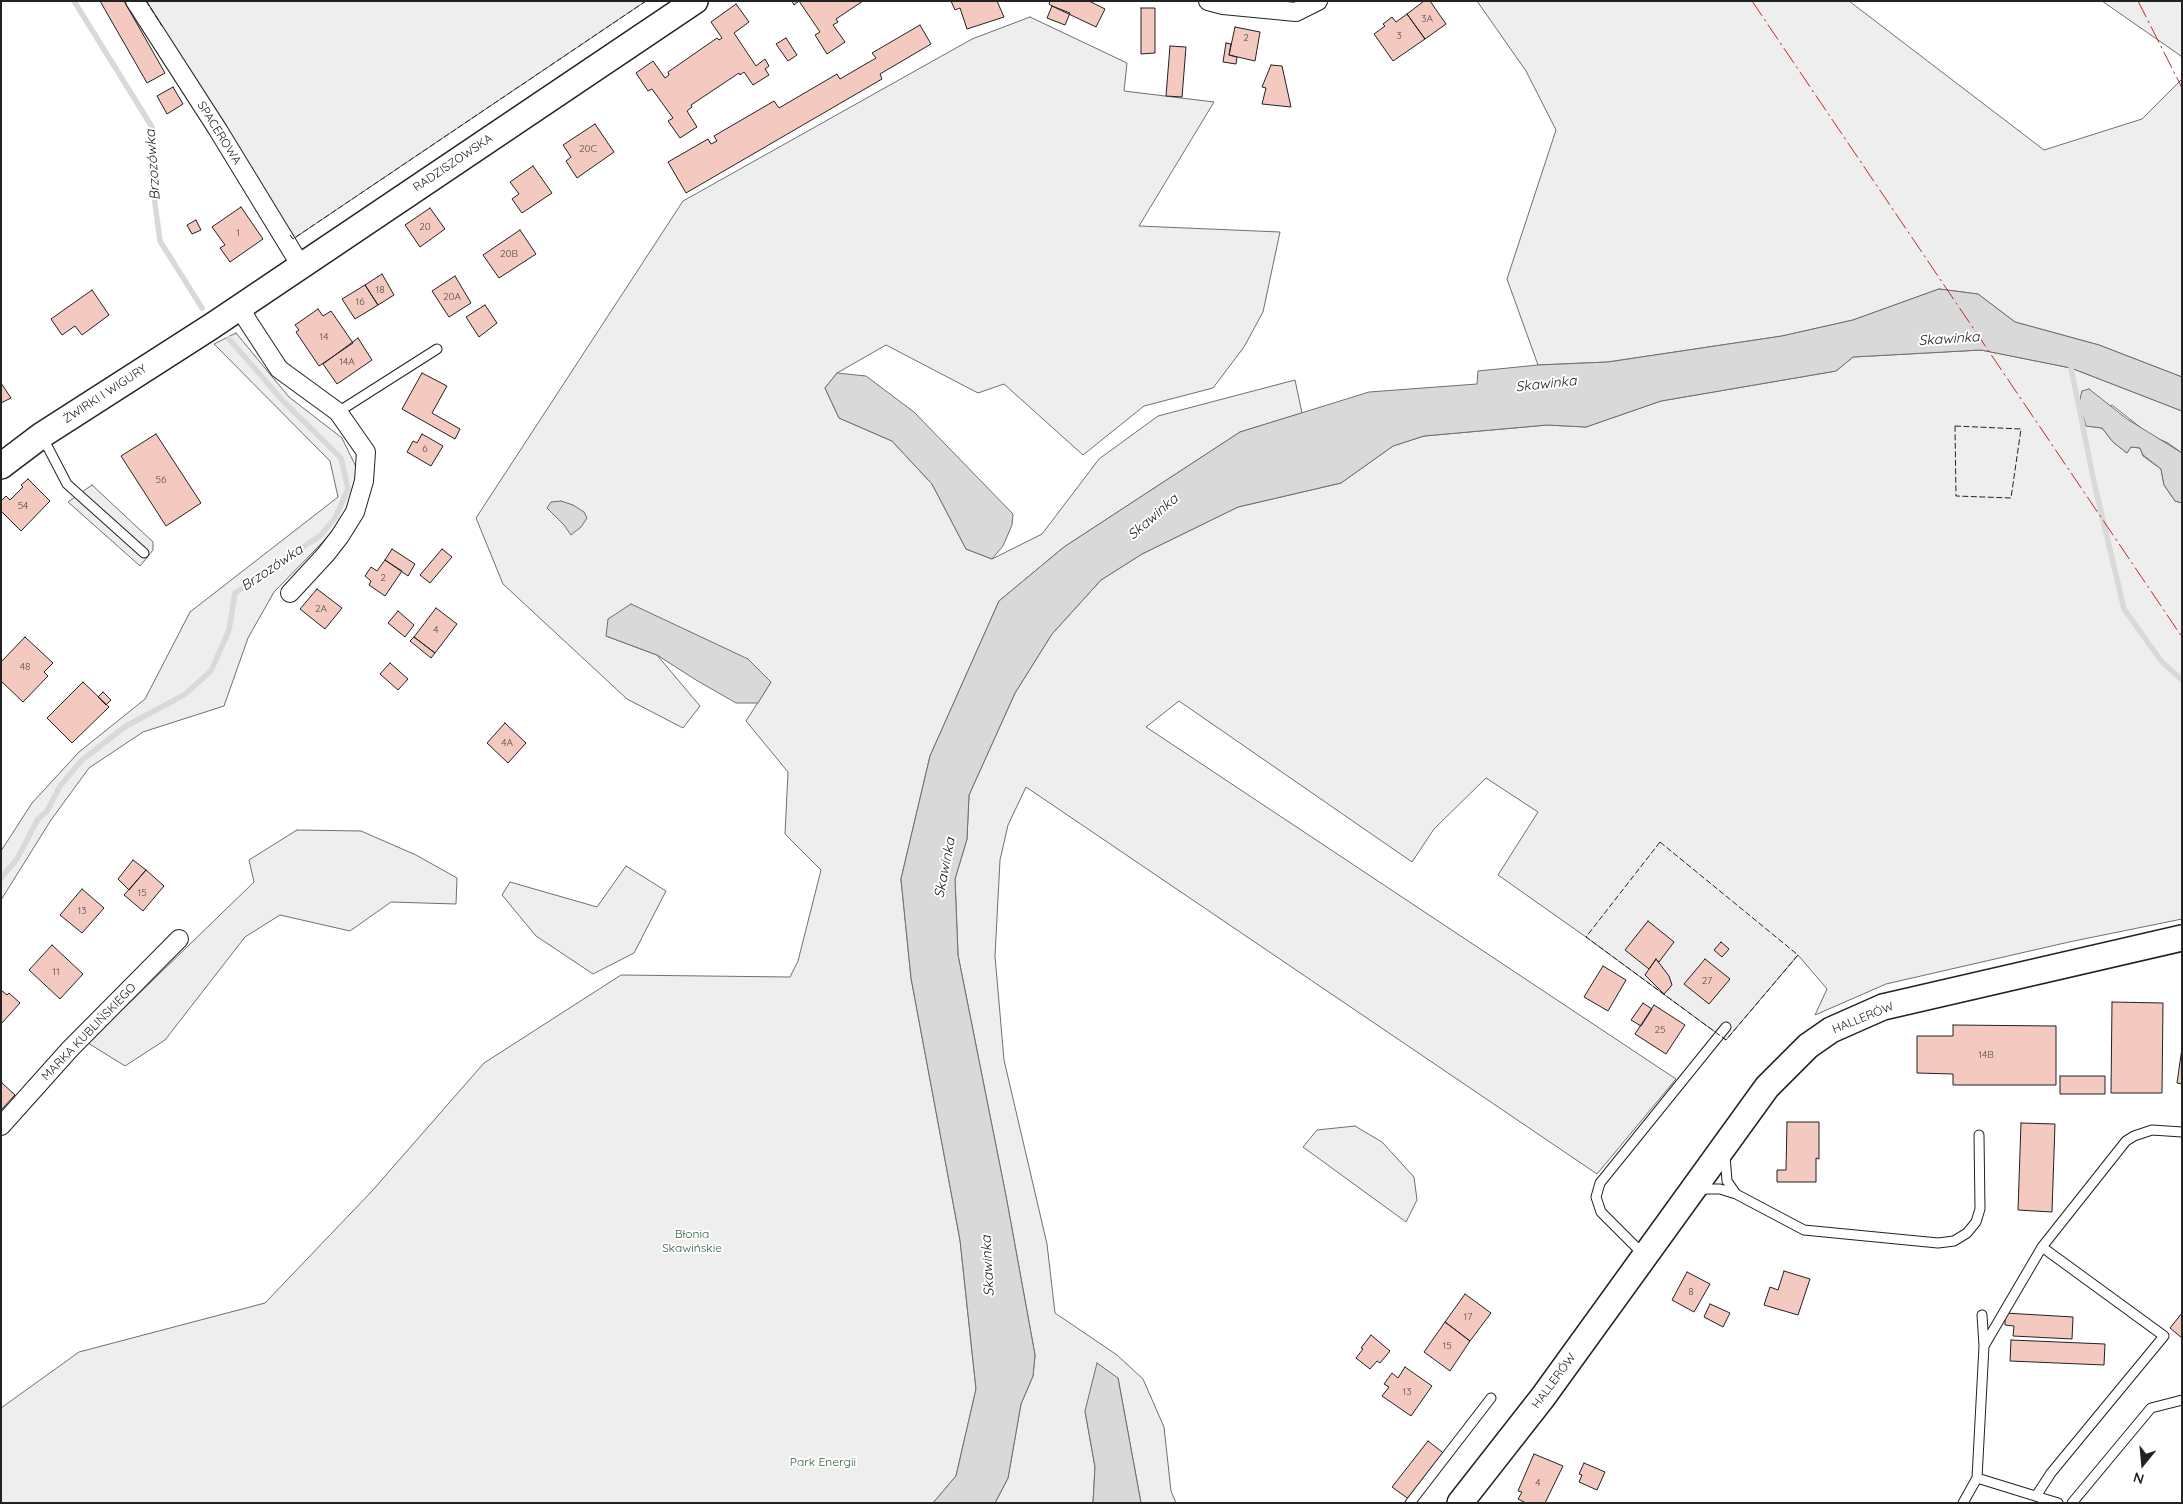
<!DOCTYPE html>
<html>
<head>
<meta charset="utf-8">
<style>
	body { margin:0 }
	#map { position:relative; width:2183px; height:1504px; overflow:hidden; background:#fff; font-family:Quicksand,sans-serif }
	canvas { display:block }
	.frame { position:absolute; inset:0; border:2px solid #222; pointer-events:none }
	.north { position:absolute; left:2118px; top:1439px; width:50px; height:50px; -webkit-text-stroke:4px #fff; paint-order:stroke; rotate:197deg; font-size:14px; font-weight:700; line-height:20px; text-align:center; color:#222 }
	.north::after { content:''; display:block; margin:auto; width:18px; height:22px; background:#222; clip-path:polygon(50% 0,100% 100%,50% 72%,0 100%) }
</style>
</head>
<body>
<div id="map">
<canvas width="2183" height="1504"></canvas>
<div class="frame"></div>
<div class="north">N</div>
</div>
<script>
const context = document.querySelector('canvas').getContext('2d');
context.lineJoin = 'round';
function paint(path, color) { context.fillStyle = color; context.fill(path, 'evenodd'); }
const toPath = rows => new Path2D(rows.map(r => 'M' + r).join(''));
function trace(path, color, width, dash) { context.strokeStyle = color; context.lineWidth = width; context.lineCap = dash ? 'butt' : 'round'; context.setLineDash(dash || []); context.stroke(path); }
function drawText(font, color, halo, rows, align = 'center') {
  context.font = font + ' Quicksand,sans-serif'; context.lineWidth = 4; context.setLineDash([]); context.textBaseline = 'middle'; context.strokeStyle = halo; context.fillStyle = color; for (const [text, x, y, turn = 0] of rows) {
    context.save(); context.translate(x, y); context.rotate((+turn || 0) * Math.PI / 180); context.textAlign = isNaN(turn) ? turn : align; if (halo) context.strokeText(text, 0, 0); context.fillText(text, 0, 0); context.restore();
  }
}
const green = toPath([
	[146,1,646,1,293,239,146,1],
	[1477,1,1849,1,2044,150,2142,119,2182,79,2182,377,2099,345,2015,322,1978,294,1939,289,1853,320,1782,336,1608,362,1538,365,1507,279,1556,130,1526,71,1477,1],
	[2102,1,2182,1,2182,58,2181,56,2102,1],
	[1030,17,1127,63,1124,91,1214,102,1139,226,1280,232,1263,312,1244,347,1213,388,1144,406,1083,455,1004,384,978,393,886,345,837,373,825,388,839,418,892,441,932,484,966,549,992,559,1042,534,1099,459,1158,416,1295,380,1302,413,1240,432,1064,547,999,601,930,756,901,879,911,978,960,1240,976,1389,956,1476,933,1503,1,1503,1,1408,79,1352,265,1303,372,1191,484,1063,621,975,790,977,798,961,821,870,785,834,788,772,746,721,771,682,606,636,657,655,700,706,683,728,627,699,503,584,476,518,683,201,972,39,1030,17],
	[236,333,289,397,342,438,358,471,354,510,274,592,248,638,224,706,143,732,89,768,51,820,1,900,1,851,32,803,79,752,145,699,190,612,338,497,330,461,214,344,236,333],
	[1981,350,2071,368,2182,411,2182,453,2168,443,2150,435,2112,405,2086,426,2102,428,2113,442,2127,453,2131,447,2140,448,2143,456,2161,469,2164,485,2175,501,2182,503,2182,919,2069,942,1886,984,1815,1015,1827,989,1798,955,1726,1040,1586,937,1498,875,1538,812,1486,778,1434,829,1412,862,1179,701,1146,727,1676,1079,1597,1174,1026,787,1008,825,1000,860,995,956,1004,1060,1047,1244,1055,1313,1117,1355,1143,1379,1164,1427,1171,1491,1176,1503,1141,1503,1118,1378,1085,1411,1095,1467,1093,1503,995,1503,1008,1478,1021,1404,1033,1376,1035,1355,1006,1196,958,955,955,879,967,839,969,795,1015,693,1052,634,1101,580,1142,554,1238,507,1341,483,1393,446,1424,436,1547,425,1586,427,1661,401,1836,371,1853,357,1981,350],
	[297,830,361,831,416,855,457,878,456,904,391,902,350,931,280,915,245,937,165,1040,125,1066,88,1043,254,882,249,860,297,830],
	[626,866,666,891,634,953,593,974,536,936,502,895,510,882,597,907,626,866],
	[1355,1126,1382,1142,1414,1177,1417,1200,1406,1222,1303,1147,1317,1130,1355,1126]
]);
paint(green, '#eee');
trace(green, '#6f6f6f', 1);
const parking = toPath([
	[92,485,153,542,153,550,140,566,68,502,92,485]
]);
paint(parking, '#ededed');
trace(parking, '#6f6f6f', 1);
const water = toPath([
	[1939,289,1978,294,2015,322,2099,345,2182,377,2182,411,2071,368,1981,350,1853,357,1836,371,1661,401,1586,427,1547,425,1424,436,1393,446,1341,483,1238,507,1142,554,1101,580,1052,634,1015,693,969,795,967,839,955,879,958,955,1006,1196,1035,1355,1033,1376,1021,1404,1008,1478,995,1503,933,1503,956,1476,976,1389,960,1240,911,978,901,879,930,756,999,601,1064,547,1240,432,1369,392,1477,384,1478,371,1538,365,1608,362,1782,336,1853,320,1939,289],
	[837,373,866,376,914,412,1013,514,1012,525,1003,546,992,559,966,549,932,484,892,441,839,418,825,388,837,373],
	[2089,389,2127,419,2182,453,2182,503,2175,501,2164,485,2161,469,2143,455,2140,448,2131,447,2127,453,2113,442,2102,428,2086,426,2079,403,2082,391,2089,389],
	[561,501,573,505,584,512,587,518,581,527,571,535,564,525,547,508,551,502,561,501],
	[631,604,748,659,771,682,758,703,736,703,696,680,657,655,606,636,608,619,631,604],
	[1097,1363,1118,1378,1141,1503,1093,1503,1095,1467,1085,1411,1097,1363]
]);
paint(water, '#d9d9d9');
trace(water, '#6f6f6f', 1);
trace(toPath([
	[74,1,152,127,151,173,160,241,202,308],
	[2075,363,2071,368,2094,482,2124,609,2162,662,2182,680],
	[1,878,17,859,38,819,47,811,60,786,82,760,126,726,184,695,211,671,229,630,235,593,321,535,335,518,348,489,341,458,284,402,229,339]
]), '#d9d9d9', 5.5);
const building = toPath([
	[100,1,124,1,165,73,147,83,100,1],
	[792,1,863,1,836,19,838,22,833,25,845,42,827,54,815,35,820,32,799,1,794,5,792,1],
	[951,1,997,1,1004,17,967,29,960,8,955,10,951,1],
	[1050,1,1089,1,1105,9,1096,27,1052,6,1049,4,1050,1],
	[1424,1,1430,1,1446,24,1425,39,1407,14,1424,1],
	[736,4,749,22,734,33,756,66,765,59,769,66,765,69,769,75,753,85,744,72,740,75,739,73,691,105,692,107,687,111,697,127,680,138,668,121,673,118,652,89,648,91,636,73,653,61,665,78,669,75,668,72,717,38,719,40,722,38,711,22,736,4],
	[1052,6,1070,13,1065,25,1047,18,1052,6],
	[1141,8,1155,8,1155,53,1141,54,1141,8],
	[1407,14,1425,39,1393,61,1374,34,1385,26,1383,24,1392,17,1396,22,1407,14],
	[920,25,931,44,880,74,882,79,686,193,668,162,708,139,711,144,717,141,714,136,774,101,779,108,837,74,840,79,876,58,872,53,920,25],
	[1235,27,1260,32,1255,61,1229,55,1235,27],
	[786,38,797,55,788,61,776,44,786,38],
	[1226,43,1231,44,1229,55,1237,57,1236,64,1223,62,1226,43],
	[1170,46,1186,47,1182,97,1166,96,1170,46],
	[1271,65,1282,66,1291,107,1262,104,1266,88,1262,87,1271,65],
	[173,87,183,104,167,114,157,96,173,87],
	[595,124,614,152,577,178,566,161,571,157,563,145,595,124],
	[533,166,552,193,522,213,512,199,519,194,510,182,533,166],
	[241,207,263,239,230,262,220,248,225,245,212,227,241,207],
	[430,208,445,229,420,247,405,225,430,208],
	[196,220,201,230,192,234,187,225,196,220],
	[520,230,536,254,499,278,483,255,520,230],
	[382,274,394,295,378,305,365,285,382,274],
	[455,276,471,303,449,317,432,291,455,276],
	[365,285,378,305,355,319,342,299,365,285],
	[92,290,109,315,82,335,75,326,62,335,51,319,92,290],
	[485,305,497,323,479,337,466,317,485,305],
	[318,309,323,316,331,311,353,343,319,366,296,332,299,330,295,325,318,309],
	[358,338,372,360,337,384,323,364,358,338],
	[422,373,447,386,432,413,460,429,455,439,402,409,422,373],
	[1,383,11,398,1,403,1,383],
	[156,434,201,503,166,526,121,456,156,434],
	[422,434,443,446,431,466,407,452,413,441,417,443,422,434],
	[28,479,50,501,21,531,1,511,1,501,6,496,10,500,23,487,21,485,28,479],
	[392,549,415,564,408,576,385,560,392,549],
	[442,549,452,557,430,583,420,575,442,549],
	[385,560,402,571,385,596,369,585,371,581,365,576,371,567,377,571,385,560],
	[317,589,342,608,325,629,300,609,317,589],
	[436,608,457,624,435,653,414,637,436,608],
	[398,611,414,625,405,637,388,623,398,611],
	[25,637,53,663,44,672,48,676,23,702,1,681,1,662,25,637],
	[414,637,435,653,431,658,410,641,414,637],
	[390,663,408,679,398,690,380,674,390,663],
	[83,682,109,707,72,743,47,718,83,682],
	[103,692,111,700,106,705,98,697,103,692],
	[505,723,526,743,508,763,487,743,505,723],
	[133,860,146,870,129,890,118,879,133,860],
	[146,870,164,886,143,911,124,895,146,870],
	[82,889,104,908,82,933,60,915,82,889],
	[1648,921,1674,942,1659,962,1656,959,1649,969,1625,950,1648,921],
	[1721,942,1729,949,1722,957,1714,950,1721,942],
	[52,945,83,974,60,999,29,970,52,945],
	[1656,959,1669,976,1672,985,1664,994,1645,975,1656,959],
	[1705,959,1730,979,1709,1004,1684,984,1705,959],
	[1603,966,1626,980,1608,1011,1584,997,1603,966],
	[1,990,7,995,9,993,20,1003,1,1024,1,990],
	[2112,1002,2163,1003,2162,1093,2111,1093,2112,1002],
	[1643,1003,1652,1009,1641,1026,1631,1020,1643,1003],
	[1654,1005,1685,1025,1666,1054,1635,1034,1654,1005],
	[1953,1025,2056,1026,2056,1085,1953,1085,1953,1074,1917,1073,1917,1036,1953,1036,1953,1025],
	[2182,1048,2182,1084,2177,1083,2182,1048],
	[2060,1076,2105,1076,2105,1094,2060,1094,2060,1076],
	[2,1083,15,1095,1,1110,1,1084,2,1083],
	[1787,1122,1819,1122,1819,1159,1816,1158,1816,1182,1777,1182,1777,1170,1786,1170,1787,1122],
	[2021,1123,2055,1124,2052,1212,2018,1210,2021,1123],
	[1784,1271,1810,1279,1798,1315,1764,1305,1770,1287,1778,1290,1784,1271],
	[1687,1272,1710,1284,1694,1312,1672,1300,1687,1272],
	[1465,1294,1491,1313,1470,1341,1445,1322,1465,1294],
	[1710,1304,1730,1313,1723,1327,1704,1317,1710,1304],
	[2005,1313,2073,1317,2072,1339,2013,1336,2014,1326,2005,1325,2005,1313],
	[2182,1313,2182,1338,2170,1328,2182,1313],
	[1445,1322,1470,1341,1450,1371,1424,1352,1445,1322],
	[1371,1335,1390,1351,1380,1363,1377,1361,1370,1369,1356,1358,1363,1349,1361,1348,1371,1335],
	[2011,1340,2105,1344,2104,1365,2010,1361,2011,1340],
	[1405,1367,1432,1386,1411,1416,1382,1396,1389,1387,1384,1384,1392,1373,1398,1378,1405,1367],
	[1428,1441,1446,1455,1410,1500,1392,1487,1428,1441],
	[1534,1454,1563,1466,1545,1503,1526,1503,1518,1499,1522,1492,1518,1491,1534,1454],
	[1584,1463,1605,1472,1597,1490,1579,1482,1582,1475,1579,1474,1584,1463]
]);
paint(building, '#f3c9c0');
trace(building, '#222', 1);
const lane = toPath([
	[338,412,437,349],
	[43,438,67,484,144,553],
	[1699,1191,1707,1189,1720,1189,1736,1194,1727,1181,1725,1156],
	[1736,1194,1804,1230,1938,1243,1954,1241,1967,1233,1976,1222,1980,1209,1979,1135],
	[1644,1255,1601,1212,1596,1197,1600,1183,1726,1027],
	[1982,1315,1984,1346,1977,1478,2058,1503],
	[1984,1346,2042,1247,2126,1141,2134,1136,2152,1130,2182,1132],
	[2036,1496,2051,1473,2164,1336,2042,1247],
	[1410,1503,1491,1398],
	[1963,1503,1977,1478],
	[2072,1503,2151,1408,2182,1400]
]);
const street = toPath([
	[135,1,218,130,301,266],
	[1208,1,1223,5,1296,12,1318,1],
	[241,307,247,320,279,369,338,412,366,452,364,481,355,512,340,536,326,554,290,593],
	[1,1126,70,1049,179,939]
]);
const secondary = toPath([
	[1,466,42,435,212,326,695,1],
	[1460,1503,1543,1397,1767,1087,1808,1046,1831,1030,1883,1007,2182,938]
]);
trace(lane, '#222', 11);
trace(street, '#222', 20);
trace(secondary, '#222', 28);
trace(lane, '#fff', 9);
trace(street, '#fff', 18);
trace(secondary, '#fff', 25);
trace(toPath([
	[146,1,162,26],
	[290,235,293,239,646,1],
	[1955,426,2021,429,2011,498,1956,496,1955,426],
	[1660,842,1798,955,1726,1040,1586,937,1660,842]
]), '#222', 1, [6, 2.5]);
trace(toPath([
	[1752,1,2182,637],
	[2138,1,2182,88]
]), '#c62828', 1, [18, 4, 2.5, 4]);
drawText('10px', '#564c4a', null, [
	["3A",1427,19],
	["3",1399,36],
	["2",1246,38],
	["20C",588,149],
	["20",425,227],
	["1",238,233],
	["20B",509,254],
	["18",380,290],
	["20A",452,297],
	["16",360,302],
	["14",324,337],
	["14A",347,362],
	["6",425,449],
	["56",161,480],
	["54",23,506],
	["2",383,578],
	["2A",321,609],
	["4",436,630],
	["48",25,667],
	["4A",507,743],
	["15",142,893],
	["13",82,911],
	["11",56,972],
	["27",1707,981],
	["25",1660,1030],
	["14B",1986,1055],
	["8",1691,1292],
	["17",1468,1317],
	["15",1447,1346],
	["13",1407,1392],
	["4",1538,1483]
]);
drawText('12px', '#222', '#fff', [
	["SPACEROWA",219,133,58],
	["RADZISZOWSKA",453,163,-34],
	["ŻWIRKI I WIGURY",105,394,-33],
	["HALLERÓW",1863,1018,-22],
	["MARKA KUBLIŃSKIEGO",89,1032,-46],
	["HALLERÓW",1554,1381,-54]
]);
drawText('12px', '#2f5e38', '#fff', [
	["Błonia",692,1234],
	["Skawińskie",692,1248],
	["Park Energii",823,1462]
]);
drawText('italic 14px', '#222', '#fff', [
	["Brzozówka",153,165,-94],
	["Skawinka",1949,339,-4],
	["Skawinka",1546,384,-6],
	["Skawinka",1153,517,-41],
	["Brzozówka",272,568,-34],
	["Skawinka",945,868,-79],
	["Skawinka",988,1266,-93]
]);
</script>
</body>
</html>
